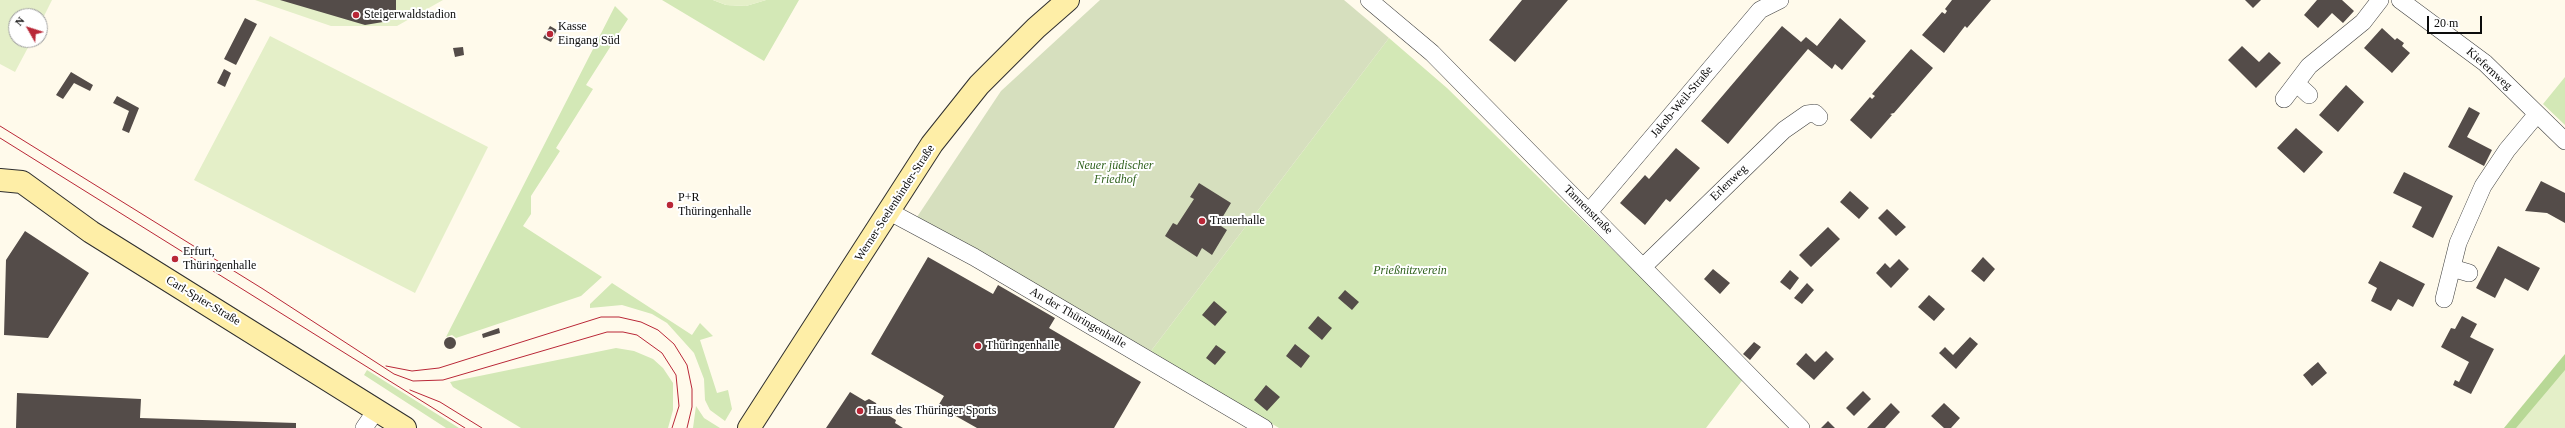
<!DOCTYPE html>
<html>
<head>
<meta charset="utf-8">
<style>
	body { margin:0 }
	#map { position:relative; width:2565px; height:428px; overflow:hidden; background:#fffaeb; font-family:"Times New Roman",serif }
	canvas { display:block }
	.north { position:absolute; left:8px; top:8px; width:40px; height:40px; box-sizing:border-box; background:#fff; border:1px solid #9e9e9e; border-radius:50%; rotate:309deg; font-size:11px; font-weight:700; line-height:16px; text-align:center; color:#0c0c0c }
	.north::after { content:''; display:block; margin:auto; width:14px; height:18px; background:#b92737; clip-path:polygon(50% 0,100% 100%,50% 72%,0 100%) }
	.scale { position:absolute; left:2427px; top:16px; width:55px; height:18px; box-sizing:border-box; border:2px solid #0c0c0c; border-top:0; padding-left:5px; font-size:12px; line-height:14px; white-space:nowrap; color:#0c0c0c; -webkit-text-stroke:3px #fff; paint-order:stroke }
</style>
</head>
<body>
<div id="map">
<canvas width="2565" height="428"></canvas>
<div class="north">N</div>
<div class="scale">20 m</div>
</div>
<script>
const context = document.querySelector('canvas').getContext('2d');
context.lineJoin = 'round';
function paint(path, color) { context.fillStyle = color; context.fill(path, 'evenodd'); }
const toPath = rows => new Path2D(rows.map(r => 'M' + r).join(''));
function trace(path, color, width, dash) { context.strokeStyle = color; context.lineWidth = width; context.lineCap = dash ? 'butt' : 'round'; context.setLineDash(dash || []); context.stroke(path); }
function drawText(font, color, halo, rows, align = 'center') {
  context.font = font + ' "Times New Roman",serif'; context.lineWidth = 4; context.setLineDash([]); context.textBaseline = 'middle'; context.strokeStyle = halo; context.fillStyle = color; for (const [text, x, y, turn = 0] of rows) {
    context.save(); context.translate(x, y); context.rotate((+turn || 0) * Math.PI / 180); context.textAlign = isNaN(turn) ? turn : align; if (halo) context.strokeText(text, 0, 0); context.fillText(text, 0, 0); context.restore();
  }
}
paint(toPath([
	[662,0,713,0,726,5,746,6,766,0,799,0,764,61],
	[615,6,628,19,586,85,593,89,556,148,560,151,531,196,531,214,523,226,602,277,581,296,456,338,452,335,446,337],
	[1389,38,1447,88,1744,378,1706,428,1279,428,1151,351],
	[2565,77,2565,125,2543,104],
	[612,283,692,335,700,323,713,336,700,340,717,393,728,390,732,409,725,421,710,410,705,400,704,379,694,353,667,323,652,314,622,305,590,308,590,304],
	[616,348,634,351,653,359,663,368,673,383,673,410,668,428,521,428,453,387,450,382],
	[367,370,459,428,446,428,364,375],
	[696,406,704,418,720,428,693,428]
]), '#d3e8b6');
paint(toPath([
	[2565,354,2565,428,2504,428]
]), '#b8d896');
paint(toPath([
	[1100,0,1344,0,1389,38,1151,351,917,217,1001,91]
]), '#d6dfbe');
paint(toPath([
	[0,0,52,0,40,24,40,16,16,16,16,40,32,40,15,72,0,64],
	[255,0,443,0,397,26,331,26],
	[713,0,766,0,746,6,726,5],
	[270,36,488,147,415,293,194,180],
	[2565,370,2565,428,2516,428]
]), '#e4efc8');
paint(toPath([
	[280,0,396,0,396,20,384,19,383,22,365,25],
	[1522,0,1568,0,1515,62,1489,40],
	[1952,0,1991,0,1967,28,1965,26,1944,53,1922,35,1942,12,1945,14,1947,11,1945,9],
	[2245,0,2261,0,2253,8],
	[2317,0,2342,0,2354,11,2343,23,2332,13,2318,28,2304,15],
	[245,18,257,24,236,65,224,59],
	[1840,18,1866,41,1842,70,1835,64,1832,69,1808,49,1728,144,1701,121,1782,26,1801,42,1806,37,1817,46],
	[550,26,557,30,551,42,543,38],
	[2382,28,2395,40,2397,38,2404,43,2402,46,2410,53,2392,73,2364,48],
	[2242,46,2259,62,2269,52,2281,63,2256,88,2228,60],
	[463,47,464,55,455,57,453,48],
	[1911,49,1933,68,1894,113,1890,114,1892,115,1871,139,1850,120,1870,97,1872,99,1875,96,1872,94],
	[224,69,231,73,225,87,217,83],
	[71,72,93,85,90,91,74,83,63,99,56,95],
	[2346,85,2364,102,2338,132,2319,115],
	[117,96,139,108,129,133,122,130,129,111,113,103],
	[2469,107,2480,113,2467,137,2492,150,2484,166,2448,147],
	[2296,128,2323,152,2304,173,2277,148],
	[1676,148,1700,168,1670,202,1666,199,1645,225,1620,203,1645,175,1649,179],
	[2404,172,2453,196,2433,238,2412,227,2422,207,2393,193],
	[2541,181,2565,193,2565,223,2547,213,2525,211],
	[1199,183,1231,203,1222,218,1225,220,1221,226,1227,230,1212,255,1202,248,1197,257,1165,236,1173,223,1177,225,1194,199,1190,197],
	[1850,191,1869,208,1859,219,1840,202],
	[1887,209,1906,227,1896,236,1878,218],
	[1828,227,1840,239,1811,267,1799,255],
	[25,231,89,273,48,338,4,335,6,260],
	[2498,246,2540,268,2528,291,2505,278,2495,298,2476,288],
	[928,257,993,294,998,285,1055,318,1049,328,1141,382,1114,428,977,428,938,406,944,396,871,354],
	[1983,257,1995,269,1984,282,1971,271],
	[1899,259,1909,269,1891,288,1876,273,1885,263,1890,268],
	[2380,261,2425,284,2413,307,2398,299,2391,311,2371,301,2377,288,2368,283],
	[1713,269,1730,283,1720,294,1704,279],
	[1790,270,1799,278,1790,290,1780,282],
	[1807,283,1814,290,1802,304,1794,298],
	[1345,290,1359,302,1352,310,1338,298],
	[1929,295,1945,309,1934,321,1918,307],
	[1214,301,1227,312,1215,326,1202,315],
	[1318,316,1332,328,1322,340,1308,328],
	[2462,316,2477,324,2470,337,2494,349,2471,394,2453,385,2455,380,2459,382,2469,362,2441,347,2451,328,2455,329],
	[499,328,500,333,483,338,482,334],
	[1970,337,1978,344,1956,369,1939,353,1945,347,1953,355],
	'444 343a6 6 0 1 1 12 0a6 6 0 1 1-12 0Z',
	[1754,342,1761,347,1750,360,1743,354],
	[1295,344,1310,356,1301,368,1286,356],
	[1216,345,1226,352,1215,365,1206,358],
	[1826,351,1834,359,1814,380,1796,364,1806,353,1815,362],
	[2318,362,2327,373,2312,386,2303,375],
	[1266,385,1280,397,1267,411,1254,400],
	[1863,391,1871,399,1854,416,1846,408],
	[850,392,865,401,869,399,876,403,878,409,896,420,895,423,903,428,826,428],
	[17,393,141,399,140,418,296,423,296,428,16,428],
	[1891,403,1900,412,1885,428,1867,428],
	[1944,403,1960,418,1951,428,1944,428,1931,416],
	[1828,421,1835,428,1821,428]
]), '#544c49');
const street = toPath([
	[1369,0,1432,53,1801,428],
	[2400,0,2485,63,2565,141],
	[2296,83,2309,95],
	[2284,99,2309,66,2363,22,2380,0],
	[890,212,974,257,1264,428],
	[1589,212,1760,10,1780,0],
	[1644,266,1784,130,1807,114,1815,113,1819,117],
	[2452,268,2469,273],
	[2444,299,2458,243,2483,186,2507,150,2537,114],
	[364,428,377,409]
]);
const secondary = toPath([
	[0,180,22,182,91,232,405,428],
	[749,428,932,144,979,85,1036,28,1068,0]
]);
trace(street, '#3f3f3f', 18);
trace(secondary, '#2e2e2e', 24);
trace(street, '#fff', 17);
trace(secondary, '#feeea7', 22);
trace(toPath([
	[0,126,263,289,394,374,413,381,443,380,607,332,623,332,637,335,662,353,676,375,679,406,672,428],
	[0,138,465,428],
	[386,366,412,371,439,368,601,317,619,317,641,322,658,330,674,344,687,365,692,389,692,407,687,428],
	[410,390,440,402,482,428]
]), '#b92737', 1);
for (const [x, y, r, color] of [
	[356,15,4,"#b92737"],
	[550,34,4,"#b92737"],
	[670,205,4,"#b92737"],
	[1202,221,4,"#b92737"],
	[175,259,4,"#b92737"],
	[978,346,4,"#b92737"],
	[860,411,4,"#b92737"]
]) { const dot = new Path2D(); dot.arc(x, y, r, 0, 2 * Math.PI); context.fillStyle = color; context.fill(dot); trace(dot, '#fff', 1.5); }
drawText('12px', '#0c0c0c', '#fff', [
	["Steigerwaldstadion",364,15],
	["Kasse",558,27],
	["Eingang Süd",558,41],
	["P+R",678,198],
	["Thüringenhalle",678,212],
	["Trauerhalle",1210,221],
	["Erfurt,",183,252],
	["Thüringenhalle",183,266],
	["Thüringenhalle",986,346],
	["Haus des Thüringer Sports",868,411]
], 'left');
drawText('12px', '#0c0c0c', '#fff', [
	["Kiefernweg",2489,69,42],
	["Jakob-Weil-Straße",1682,102,-50],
	["Erlenweg",1729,183,-44],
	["Werner-Seelenbinder-Straße",895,203,-57],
	["Tannenstraße",1588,210,45],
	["Carl-Spier-Straße",203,301,31],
	["An der Thüringenhalle",1078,318,30]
]);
drawText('italic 12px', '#30621e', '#fff', [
	["Neuer jüdischer",1115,166],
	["Friedhof",1115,180],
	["Prießnitzverein",1410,271]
]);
</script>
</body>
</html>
